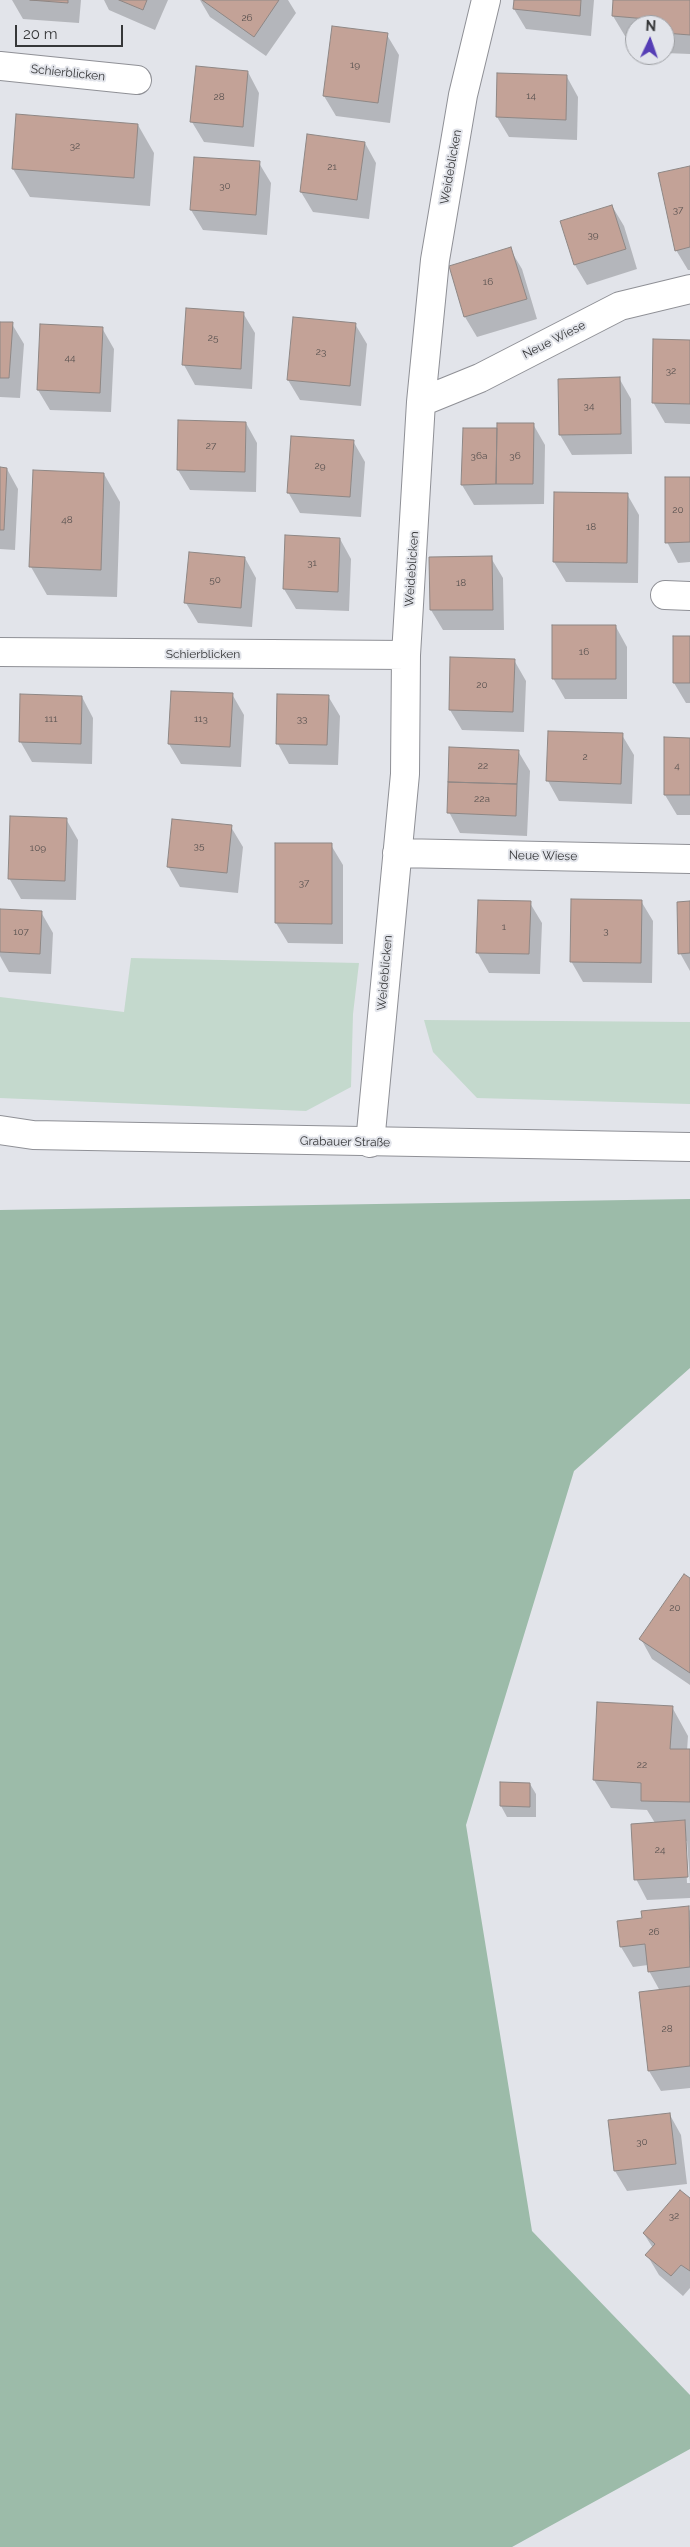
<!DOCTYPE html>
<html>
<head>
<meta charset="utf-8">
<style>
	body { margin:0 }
	#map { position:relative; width:690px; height:2547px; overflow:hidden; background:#e2e4ea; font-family:Raleway,sans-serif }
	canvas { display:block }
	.north { position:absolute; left:625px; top:15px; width:50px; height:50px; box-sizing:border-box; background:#e2e4ea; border:1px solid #9d9fa3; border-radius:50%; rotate:3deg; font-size:14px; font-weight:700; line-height:20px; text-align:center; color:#363739 }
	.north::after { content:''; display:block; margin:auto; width:18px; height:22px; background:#553db5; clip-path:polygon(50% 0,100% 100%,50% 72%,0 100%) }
	.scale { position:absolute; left:15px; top:25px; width:108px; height:22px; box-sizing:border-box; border:2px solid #363739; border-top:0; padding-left:6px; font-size:15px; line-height:18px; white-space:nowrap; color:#363739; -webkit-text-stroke:4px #e2e4ea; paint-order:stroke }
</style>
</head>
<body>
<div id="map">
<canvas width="690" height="2547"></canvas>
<div class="north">N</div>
<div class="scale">20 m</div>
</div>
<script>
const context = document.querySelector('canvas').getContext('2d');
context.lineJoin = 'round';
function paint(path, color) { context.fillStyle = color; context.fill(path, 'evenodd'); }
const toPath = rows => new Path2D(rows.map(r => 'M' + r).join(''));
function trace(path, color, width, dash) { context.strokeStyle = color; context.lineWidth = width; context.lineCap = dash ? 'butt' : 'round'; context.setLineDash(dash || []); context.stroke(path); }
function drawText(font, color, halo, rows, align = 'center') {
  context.font = font + ' Raleway,sans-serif'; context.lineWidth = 4; context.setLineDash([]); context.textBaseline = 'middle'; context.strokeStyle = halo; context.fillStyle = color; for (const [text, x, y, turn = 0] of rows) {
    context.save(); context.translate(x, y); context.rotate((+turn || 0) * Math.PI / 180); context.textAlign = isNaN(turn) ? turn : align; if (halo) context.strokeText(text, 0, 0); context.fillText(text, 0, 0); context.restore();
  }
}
paint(toPath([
	[131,958,359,963,353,1014,351,1087,306,1111,0,1098,0,997,124,1012],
	[424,1020,690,1022,690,1104,477,1098,433,1052]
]), '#c4d9cd');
paint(toPath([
	[690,1199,690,1368,574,1471,466,1825,532,2231,690,2395,690,2449,512,2547,0,2547,0,1210]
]), '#9cbba9');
paint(toPath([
	[12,0,81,0,79,23,23,19],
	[104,0,168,0,155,30,109,10],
	[200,0,288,0,296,13,266,56,210,17],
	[515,0,594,0,591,36,526,29,514,9],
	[614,0,690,0,690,54,665,53,665,25,635,25,635,37,625,36,613,16],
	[387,35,399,55,390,123,336,116,324,96],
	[248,72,259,93,254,147,204,142,192,122],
	[567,77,578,97,577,140,509,137,497,117],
	[138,125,154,153,150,206,30,197,13,169],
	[365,143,376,163,369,219,313,212,301,192],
	[259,163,271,183,267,235,203,230,191,210],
	[690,168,690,270,688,270,676,250],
	[612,206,624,226,637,269,587,285,575,265,562,222],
	[510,249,522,269,537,319,477,337,465,317,450,267],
	[243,313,255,333,252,389,195,385,184,365],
	[0,323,12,324,24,344,20,398,0,397],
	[355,324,367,344,361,406,300,400,288,380],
	[102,328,114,349,111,412,50,410,38,390],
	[690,341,690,424,665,423,653,402],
	[619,378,631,399,632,454,572,455,560,435],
	[246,423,257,443,256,492,190,490,178,470],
	[533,424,545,445,544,504,474,505,462,485,498,430],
	[353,441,365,462,361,517,300,513,288,492],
	[0,469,7,469,18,489,15,550,0,549],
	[104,474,120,502,117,597,47,595,31,567],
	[690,478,690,562,678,563,667,542],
	[627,494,639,515,638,583,566,582,554,562],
	[340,539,351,559,349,611,296,609,284,589],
	[245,558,256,578,252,627,198,623,186,603],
	[491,558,503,578,504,630,443,630,431,610],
	[616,627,627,647,627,699,565,699,553,678],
	[690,637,690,703,686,703,674,683],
	[451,658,514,660,526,681,524,732,462,730,450,710],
	[232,694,244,715,241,767,181,764,169,744],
	[328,696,340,716,338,765,289,764,278,744],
	[82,697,93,718,92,764,32,762,20,741],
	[622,735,634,755,632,804,559,801,548,781],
	[690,739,690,815,677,815,665,795],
	[518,751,530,771,527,836,460,833,449,812],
	[66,819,78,840,76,900,21,899,9,878],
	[231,827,243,847,238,893,180,887,168,866],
	[276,845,331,845,343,865,343,944,288,943,276,923],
	[641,901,653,921,652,983,583,982,571,961],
	[530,903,542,923,540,974,489,973,477,952],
	[690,903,690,971,680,953],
	[0,910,41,912,53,933,51,974,9,972,0,956],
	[690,1580,690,1685,652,1659,641,1639],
	[672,1707,688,1736,687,1751,690,1751,690,1898,647,1900,636,1879,655,1823,647,1810,611,1808,594,1780],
	[685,1841,687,1841,690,1883,687,1883],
	[501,1784,530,1784,536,1794,536,1817,507,1817,501,1806],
	[688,1907,690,1911,690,2088,661,2091,649,2071,660,1991,649,1971,648,1965,633,1967,621,1947,643,1919],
	[670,2115,681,2135,687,2184,627,2191,615,2171],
	[690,2200,690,2288,683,2296,659,2275,647,2255,653,2248,644,2234]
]), '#0003');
const building = toPath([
	[30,0,68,0,68,3,30,0],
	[119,0,147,0,143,10,119,0],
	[202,0,279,0,254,37,202,0],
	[514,0,581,0,580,16,513,9,514,0],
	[613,0,690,0,690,35,665,33,665,25,647,25,647,19,612,16,613,0],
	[332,26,388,33,378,103,323,96,332,26],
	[196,66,248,71,243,127,190,122,196,66],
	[497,73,567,75,566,120,496,117,497,73],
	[16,114,138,124,134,178,12,169,16,114],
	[307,134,365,142,357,200,300,192,307,134],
	[194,157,260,161,256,215,190,210,194,157],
	[690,166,690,247,675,251,658,173,690,166],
	[612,205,626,249,574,265,560,221,612,205],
	[511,247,527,299,464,317,449,266,511,247],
	[186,308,244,312,241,369,182,365,186,308],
	[293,317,356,323,350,386,287,380,293,317],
	[0,322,13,322,9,378,0,378,0,322],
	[40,324,103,327,100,393,37,390,40,324],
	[653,339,690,340,690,404,652,403,653,339],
	[620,377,621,434,559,435,558,379,620,377],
	[178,420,246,422,245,472,177,470,178,420],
	[497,423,534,423,533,484,496,484,497,423],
	[463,428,497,428,496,484,461,485,463,428],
	[291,436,354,440,350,497,287,493,291,436],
	[0,467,7,468,4,530,0,530,0,467],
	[33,470,104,473,101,570,29,567,33,470],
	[665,477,690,477,690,542,665,543,665,477],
	[554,492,628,493,627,563,553,562,554,492],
	[285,535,340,538,338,592,283,589,285,535],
	[189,552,245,557,241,608,184,603,189,552],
	[492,556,493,610,430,610,429,557,492,556],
	[552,625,616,625,616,679,552,679,552,625],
	[673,636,690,636,690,683,673,683,673,636],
	[450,657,515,659,513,712,449,710,450,657],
	[171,691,233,693,230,747,168,744,171,691],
	[20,694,82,696,81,744,19,742,20,694],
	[277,694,329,695,327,745,276,744,277,694],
	[548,731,623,733,621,784,546,781,548,731],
	[664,737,690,738,690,795,664,795,664,737],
	[449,747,519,750,517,784,448,782,449,747],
	[448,782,517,784,516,816,447,813,448,782],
	[10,816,67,818,65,881,8,879,10,816],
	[172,819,232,825,227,873,167,867,172,819],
	[275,843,332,843,332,924,275,923,275,843],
	[571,899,642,900,641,963,570,962,571,899],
	[478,900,531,901,529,954,476,953,478,900],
	[690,901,690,953,678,954,677,902,690,901],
	[0,909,42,911,40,954,0,952,0,909],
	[684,1574,690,1578,690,1673,639,1639,684,1574],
	[597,1702,673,1706,670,1749,690,1749,690,1802,641,1801,641,1783,593,1780,597,1702],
	[500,1782,530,1783,530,1807,500,1806,500,1782],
	[685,1820,688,1877,634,1880,631,1824,685,1820],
	[689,1906,690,1967,648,1972,645,1944,620,1947,617,1921,642,1918,641,1911,689,1906],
	[690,1986,690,2066,648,2071,639,1992,690,1986],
	[670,2113,676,2164,614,2171,608,2120,670,2113],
	[680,2190,690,2198,690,2271,681,2265,671,2276,645,2255,655,2244,643,2233,680,2190]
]);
paint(building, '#c3a297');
trace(building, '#8e8785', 1);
const minor = toPath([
	[0,66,137,80],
	[421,402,480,378,620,306,690,289],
	[665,595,690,596],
	[0,652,406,655],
	[397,853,690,859],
	[370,1143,405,774,406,655,421,402,435,260,463,95,486,0]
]);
const secondary = toPath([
	[0,1130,33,1135,690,1147]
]);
trace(minor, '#8f9096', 30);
trace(secondary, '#8f9096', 30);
trace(minor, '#fff', 28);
trace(secondary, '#fff', 28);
drawText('10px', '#595250', null, [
	["26",247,18],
	["19",355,65],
	["14",531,96],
	["28",219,97],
	["32",75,146],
	["21",332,167],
	["30",225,186],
	["37",678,210],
	["39",593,235],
	["16",488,282],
	["25",213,338],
	["23",321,352],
	["44",70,358],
	["32",671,371],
	["34",589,406],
	["27",211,446],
	["36a",479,456],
	["36",515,456],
	["29",320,466],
	["20",678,510],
	["48",67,520],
	["18",591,527],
	["31",312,563],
	["50",215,580],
	["18",461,583],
	["16",584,652],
	["20",482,685],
	["111",51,719],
	["113",201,719],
	["33",302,719],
	["2",585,757],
	["22",483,766],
	["4",677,766],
	["22a",482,799],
	["35",199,846],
	["109",38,848],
	["37",304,883],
	["1",504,927],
	["3",606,931],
	["107",21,932],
	["20",675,1608],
	["22",642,1765],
	["24",660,1850],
	["26",654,1932],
	["28",667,2029],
	["30",642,2142],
	["32",674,2216]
]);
drawText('12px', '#363739', '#e2e4ea', [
	["Schierblicken",68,73,6],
	["Weideblicken",451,167,-80],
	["Neue Wiese",554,340,-27],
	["Weideblicken",412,569,-86],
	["Schierblicken",203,654],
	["Neue Wiese",543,856,1],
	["Weideblicken",385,973,-85],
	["Grabauer Straße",345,1142,1]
]);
</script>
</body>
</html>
